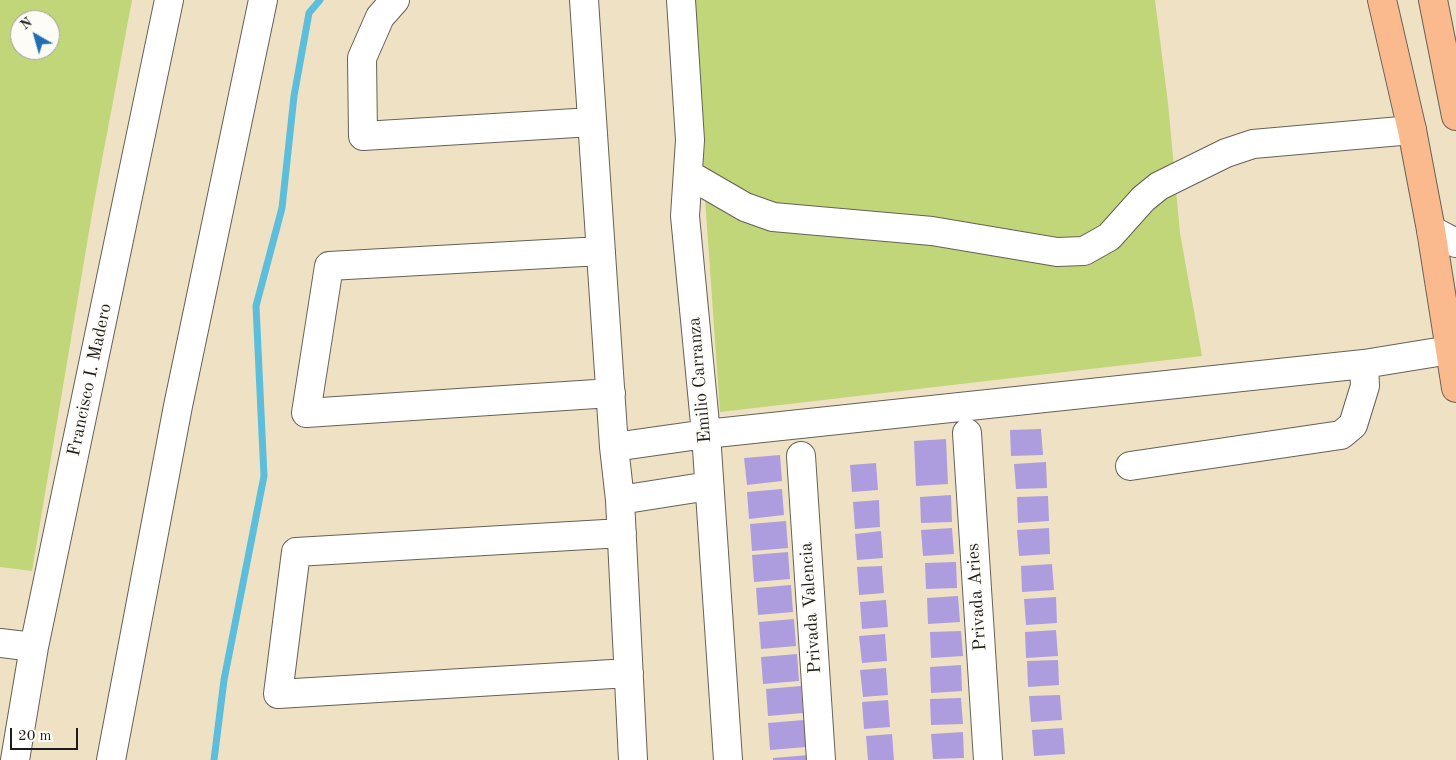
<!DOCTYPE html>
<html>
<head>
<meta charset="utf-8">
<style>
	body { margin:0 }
	#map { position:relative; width:1456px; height:760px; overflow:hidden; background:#efe2c4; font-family:"Old Standard TT",serif }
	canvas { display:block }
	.north { position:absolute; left:10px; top:10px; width:50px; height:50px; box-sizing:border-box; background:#fdfcf7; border:1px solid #a3a29f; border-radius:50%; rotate:322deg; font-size:14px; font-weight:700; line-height:20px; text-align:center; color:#1c1c1c }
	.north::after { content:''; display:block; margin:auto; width:18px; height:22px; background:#1f6fb2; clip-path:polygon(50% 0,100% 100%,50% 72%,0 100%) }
	.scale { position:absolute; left:10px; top:728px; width:68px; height:22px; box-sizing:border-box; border:2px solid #1c1c1c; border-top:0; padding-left:6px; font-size:15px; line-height:18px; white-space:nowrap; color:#1c1c1c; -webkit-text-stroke:4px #fdfcf7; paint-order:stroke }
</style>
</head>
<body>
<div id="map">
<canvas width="1456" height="760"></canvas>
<div class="north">N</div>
<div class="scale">20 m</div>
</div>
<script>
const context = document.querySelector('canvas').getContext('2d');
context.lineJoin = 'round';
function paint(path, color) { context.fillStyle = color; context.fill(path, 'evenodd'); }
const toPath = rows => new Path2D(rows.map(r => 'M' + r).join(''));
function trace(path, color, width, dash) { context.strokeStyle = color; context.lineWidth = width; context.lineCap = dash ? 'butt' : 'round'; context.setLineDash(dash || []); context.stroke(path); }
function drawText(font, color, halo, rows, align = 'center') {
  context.font = font + ' "Old Standard TT",serif'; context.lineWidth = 4; context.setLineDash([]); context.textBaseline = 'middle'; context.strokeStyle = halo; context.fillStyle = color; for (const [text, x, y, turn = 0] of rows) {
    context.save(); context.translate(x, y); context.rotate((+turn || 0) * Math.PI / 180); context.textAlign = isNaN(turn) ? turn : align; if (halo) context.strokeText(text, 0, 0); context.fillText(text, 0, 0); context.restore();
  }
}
paint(toPath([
	[0,0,132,0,93,208,32,571,0,567],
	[20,20,50,20,50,50,20,50],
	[695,0,1155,0,1168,103,1180,233,1202,356,720,412,695,56]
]), '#c1d579');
trace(toPath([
	[214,760,224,680,264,476,256,306,282,208,294,96,309,13,320,0]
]), '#5cbeda', 7);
paint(toPath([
	[1041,429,1043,455,1011,456,1010,430],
	[946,439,948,484,916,486,914,441],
	[780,455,782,481,747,485,744,458],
	[1046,462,1047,488,1016,489,1014,464],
	[876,463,878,490,852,492,850,465],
	[782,489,784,515,749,519,747,492],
	[951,495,952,522,921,523,920,497],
	[1048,496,1049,521,1018,523,1017,497],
	[879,500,880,527,855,529,853,502],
	[786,521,788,548,752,551,750,524],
	[952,528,954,554,923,556,921,530],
	[1049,528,1050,554,1019,556,1017,530],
	[881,531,883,558,857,560,855,534],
	[788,552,790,579,754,582,752,555],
	[956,562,957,588,926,589,925,563],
	[1052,564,1054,590,1022,592,1021,566],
	[882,566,884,593,859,595,857,567],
	[791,585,793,612,758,615,756,588],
	[958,596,960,622,928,624,927,598],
	[1056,597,1057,623,1026,625,1024,599],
	[886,600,888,627,862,629,860,602],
	[794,619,796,646,761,649,759,622],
	[1056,630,1058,656,1026,658,1025,632],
	[961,631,963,656,931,658,930,632],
	[885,634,887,661,862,663,859,636],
	[797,654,799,681,763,684,761,657],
	[1058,660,1059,685,1028,687,1027,661],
	[961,665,962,691,931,693,930,667],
	[886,668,888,695,863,697,860,670],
	[801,686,803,713,768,716,766,689],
	[1060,695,1062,720,1031,722,1029,696],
	[961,698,963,724,931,725,930,699],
	[888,700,890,727,864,729,862,702],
	[804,720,806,747,770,750,768,723],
	[1063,728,1065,754,1034,756,1032,730],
	[963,732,964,758,933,759,931,734],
	[892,734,894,760,868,760,866,736],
	[809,755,809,760,773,760,773,758]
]), '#ad9dde');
const minor = toPath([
	[395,0,380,17,362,58,363,136,592,122],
	[584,0,614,447,620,500,633,760],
	[681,0,690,140,685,216,706,434,728,760],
	[688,174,745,207,773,217,932,231,1057,252,1084,251,1109,237,1143,199,1159,186,1226,153,1253,144,1412,130],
	[1431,230,1456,243],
	[601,251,329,266,306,413,611,393],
	[967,433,988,760],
	[614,447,706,434,1364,364,1450,350],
	[801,456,821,760],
	[1130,466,1341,435,1353,425,1365,386,1364,364],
	[620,500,709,486],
	[622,533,296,552,278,694,629,673],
	[0,643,34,647],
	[15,760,34,647,169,0],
	[111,760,178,406,263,0]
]);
const major = toPath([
	[1382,0,1412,130,1431,230,1456,388],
	[1433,0,1456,116]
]);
trace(minor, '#666157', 30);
trace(major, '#666157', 30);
trace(minor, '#fff', 28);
trace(major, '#fbba8d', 28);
drawText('18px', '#1c1c1c', '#fdfcf7', [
	["Francisco I. Madero",90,380,-78],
	["Emilio Carranza",700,380,-95],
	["Privada Aries",977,597,-94],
	["Privada Valencia",811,608,-94]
]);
</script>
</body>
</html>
